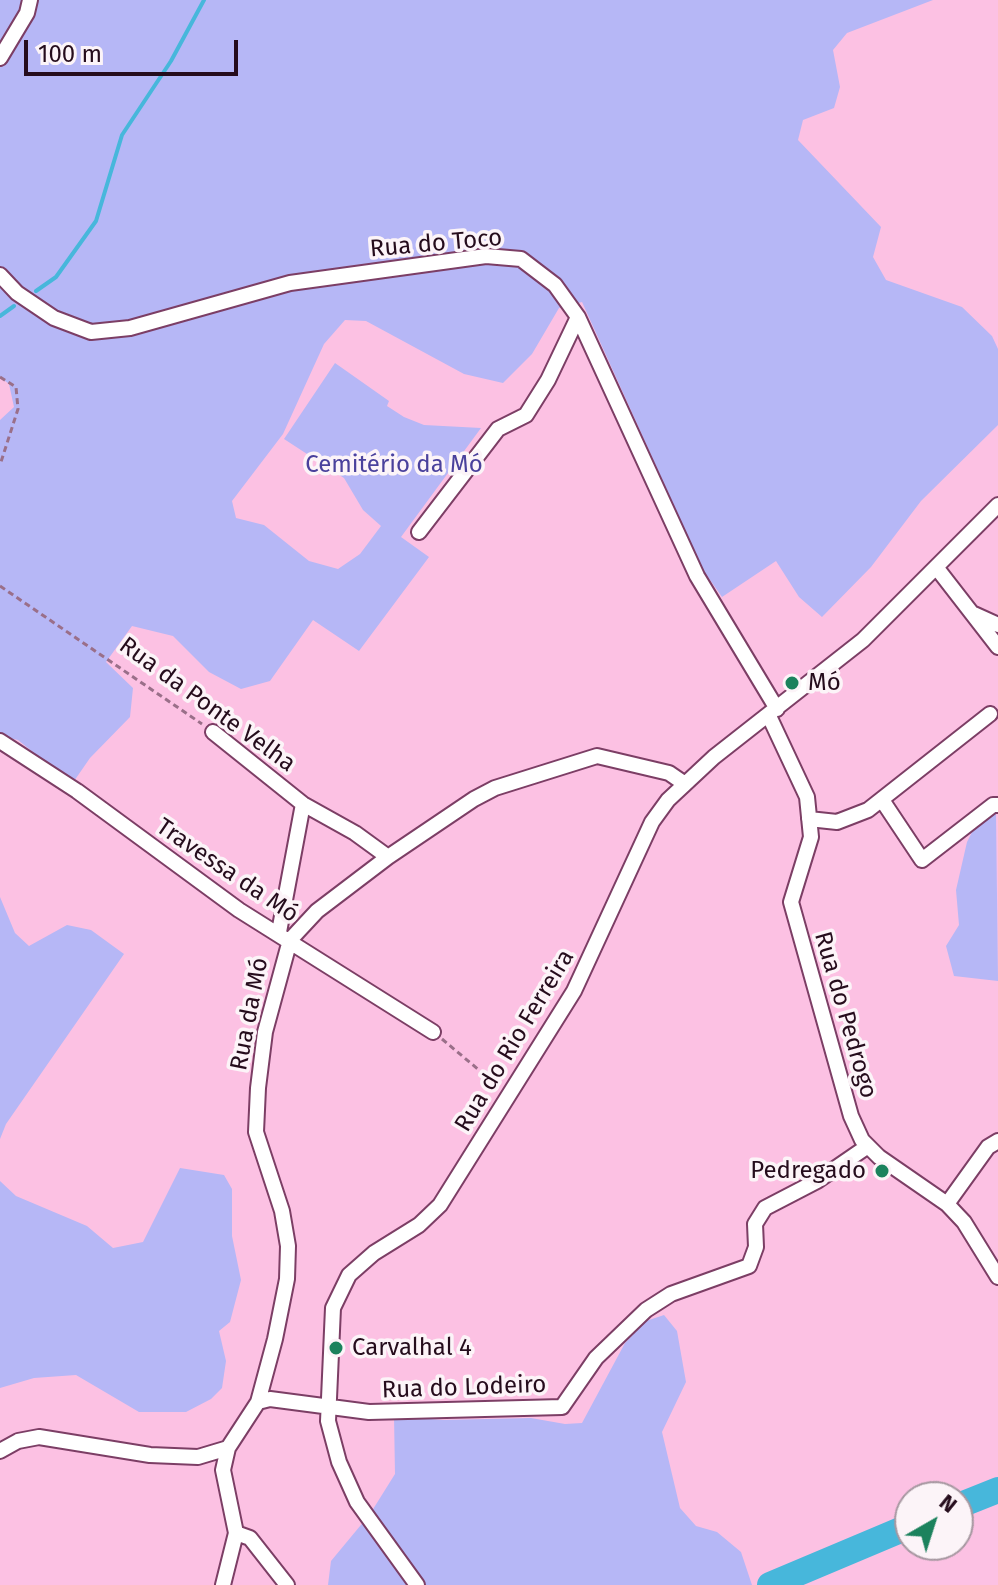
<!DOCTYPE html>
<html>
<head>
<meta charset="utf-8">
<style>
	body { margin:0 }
	#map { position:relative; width:998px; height:1585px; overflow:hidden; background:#fcc1e3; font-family:"Fira Sans",sans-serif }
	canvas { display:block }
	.north { position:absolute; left:894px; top:1481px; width:80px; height:80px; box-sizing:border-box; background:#fcf4f8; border:2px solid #a697a0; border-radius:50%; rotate:39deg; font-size:22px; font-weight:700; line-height:32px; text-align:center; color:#250c1c }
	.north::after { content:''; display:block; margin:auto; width:28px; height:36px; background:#1c825d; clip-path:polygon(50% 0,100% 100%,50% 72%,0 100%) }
	.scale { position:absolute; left:24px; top:40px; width:214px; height:36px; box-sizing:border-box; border:4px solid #250c1c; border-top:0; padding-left:10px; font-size:24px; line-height:28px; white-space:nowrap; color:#250c1c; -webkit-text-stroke:6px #fcf4f8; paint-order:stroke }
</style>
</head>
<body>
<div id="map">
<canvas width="998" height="1585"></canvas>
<div class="north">N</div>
<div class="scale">100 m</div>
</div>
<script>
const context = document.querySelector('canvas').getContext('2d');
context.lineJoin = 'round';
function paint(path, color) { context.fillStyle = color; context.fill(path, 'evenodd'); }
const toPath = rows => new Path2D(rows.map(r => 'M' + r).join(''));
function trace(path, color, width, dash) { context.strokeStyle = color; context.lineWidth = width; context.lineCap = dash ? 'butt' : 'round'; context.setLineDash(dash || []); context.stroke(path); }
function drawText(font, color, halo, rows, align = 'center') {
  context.font = font + ' "Fira Sans",sans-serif'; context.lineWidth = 7; context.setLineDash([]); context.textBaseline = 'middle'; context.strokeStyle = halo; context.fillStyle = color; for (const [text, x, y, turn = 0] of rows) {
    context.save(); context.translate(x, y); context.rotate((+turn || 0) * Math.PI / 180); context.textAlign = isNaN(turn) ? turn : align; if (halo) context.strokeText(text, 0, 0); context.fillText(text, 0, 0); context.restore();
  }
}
paint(toPath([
	[0,0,933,0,847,33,833,50,840,87,834,108,803,120,798,140,881,227,873,257,886,280,962,307,992,336,998,349,998,425,921,501,871,567,822,617,799,597,776,561,722,597,703,570,582,302,559,308,532,354,503,383,464,374,366,321,345,320,324,344,283,434,232,501,236,518,264,525,309,561,338,569,360,554,381,526,363,510,344,478,284,439,335,363,389,401,387,406,404,417,424,425,481,428,401,537,429,557,359,651,313,620,270,681,241,689,209,672,173,636,132,626,106,662,133,688,130,717,90,758,72,784,18,740,0,736,0,420,14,407,9,384,0,377],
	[996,812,998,981,954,976,946,946,959,925,956,890,967,842,979,818],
	[0,897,15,933,29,946,67,925,91,930,124,954,6,1124,0,1139],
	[180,1168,224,1175,232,1189,232,1236,241,1280,230,1322,219,1331,226,1361,222,1388,211,1399,186,1412,139,1412,76,1375,34,1378,0,1388,0,1181,16,1196,87,1226,113,1248,143,1242],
	[664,1315,677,1331,686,1382,662,1432,680,1508,696,1526,717,1532,741,1552,752,1585,328,1585,331,1561,370,1514,395,1474,394,1416,443,1420,531,1418,565,1424,582,1423,625,1343,646,1321]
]), '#b6b7f6');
trace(toPath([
	[36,291,56,277,96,221,122,135,171,61,204,0],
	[0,316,14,306]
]), '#47b7db', 4);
trace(toPath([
	[958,1506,998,1490],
	[770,1585,910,1526]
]), '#47b7db', 26);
const minor = toPath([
	[0,58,27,13,30,0],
	[0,275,17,293,54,318,91,332,130,328,290,283,486,256,521,259,555,285,578,317,697,576,777,709],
	[419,532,498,429,526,415,548,380,578,317],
	[936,567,998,647],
	[974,614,998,625],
	[769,716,807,797,811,837,791,902,851,1116,862,1140,879,1157,947,1204,964,1222,998,1277],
	[213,732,303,804,355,833,388,857],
	[0,741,77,791,239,910,433,1032],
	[882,800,922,860,993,805,998,805],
	[809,819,837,822,868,810,990,714],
	[279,932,303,804],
	[947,1204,988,1147,998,1141],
	[258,1402,275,1339,287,1279,288,1246,282,1211,256,1132,258,1088,265,1032,290,940,317,911,388,857,474,799,495,788,597,756,669,773,685,784],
	[0,1451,18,1441,39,1437,150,1455,198,1457,228,1448],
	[236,1533,250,1538,287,1585],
	[223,1585,236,1533,223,1470,228,1448,258,1402,270,1399,369,1412,562,1407,596,1358,646,1310,671,1294,749,1266,756,1247,755,1224,765,1208,817,1181,868,1146],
	[417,1585,357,1502,339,1462,328,1421,333,1308,349,1275,374,1253,419,1225,440,1205,574,991,652,822,668,800,714,757,863,640,998,505]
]);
trace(minor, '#7c3e65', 18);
trace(toPath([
	[0,377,16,387,18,409,0,465],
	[0,586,202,724],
	[442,1039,498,1086]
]), '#9a6f89', 3, [6, 4]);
trace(minor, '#fff', 14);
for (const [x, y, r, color] of [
	[792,683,8,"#1c825d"],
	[882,1171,8,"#1c825d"],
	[336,1348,8,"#1c825d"]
]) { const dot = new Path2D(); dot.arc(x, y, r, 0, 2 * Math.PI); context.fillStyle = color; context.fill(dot); trace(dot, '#fcf4f8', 3); }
drawText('24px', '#250c1c', '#fcf4f8', [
	["Rua do Toco",436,244,-5],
	["Rua da Ponte Velha",207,705,36],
	["Travessa da Mó",227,871,34],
	["Rua da Mó",250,1014,-79],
	["Rua do Pedrogo",845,1015,74],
	["Rua do Rio Ferreira",515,1041,-59],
	["Rua do Lodeiro",464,1388,-2]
]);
drawText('24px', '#4a419c', '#fcf4f8', [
	["Cemitério da Mó",394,465]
]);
drawText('24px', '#250c1c', '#fcf4f8', [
	["Mó",808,683],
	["Pedregado",866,1171,"right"],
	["Carvalhal 4",352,1348]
], 'left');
</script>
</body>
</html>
